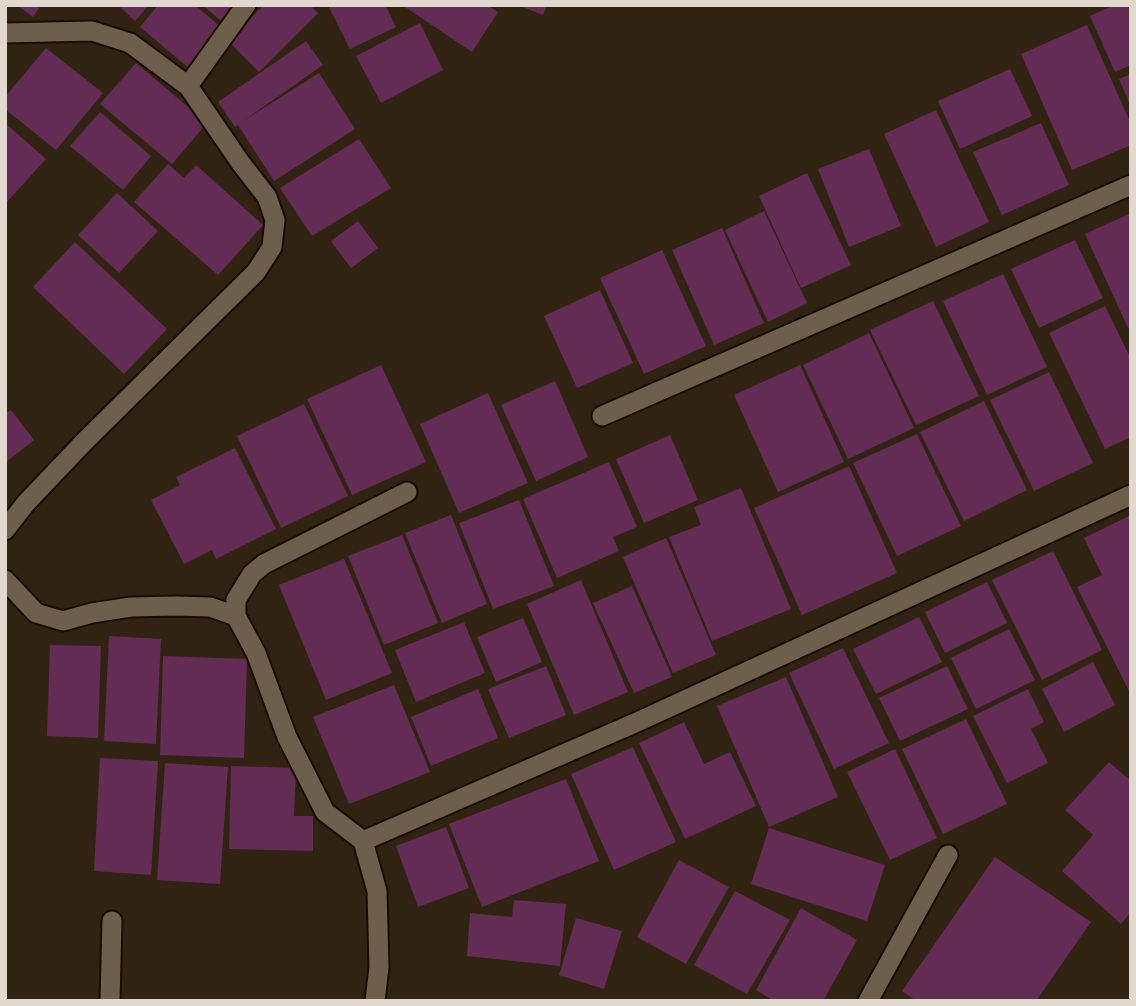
<!DOCTYPE html>
<html>
<head>
<meta charset="utf-8">
<style>
	body { margin:0 }
	#map { position:relative; width:1136px; height:1006px; overflow:hidden; background:#302312; font-family:"PT Serif",serif }
	canvas { display:block }
	.frame { position:absolute; inset:0; border:7px solid #e1d9ce; pointer-events:none }
</style>
</head>
<body>
<div id="map">
<canvas width="1136" height="1006"></canvas>
<div class="frame"></div>
</div>
<script>
const context = document.querySelector('canvas').getContext('2d');
context.lineJoin = 'round';
function paint(path, color) { context.fillStyle = color; context.fill(path, 'evenodd'); }
const toPath = rows => new Path2D(rows.map(r => 'M' + r).join(''));
function trace(path, color, width, dash) { context.strokeStyle = color; context.lineWidth = width; context.lineCap = dash ? 'butt' : 'round'; context.setLineDash(dash || []); context.stroke(path); }
paint(toPath([
	[17,5,41,5,33,17],
	[118,5,149,5,135,21],
	[158,5,195,5,223,29,190,69,140,27],
	[202,5,239,5,224,23],
	[264,5,310,5,318,13,259,72,228,41],
	[328,5,385,5,396,27,350,49],
	[402,5,487,5,498,12,472,52],
	[518,5,547,5,543,15],
	[1114,5,1131,5,1131,65,1115,72,1090,16],
	[420,23,443,70,381,103,356,56],
	[1087,25,1131,124,1131,145,1072,170,1021,54],
	[306,41,323,65,243,121,319,73,355,129,274,181,238,125,235,127,218,102],
	[46,48,103,93,56,150,5,109,5,97],
	[136,63,207,123,172,164,100,104],
	[1010,69,1032,116,960,149,938,101],
	[1131,74,1131,107,1119,79],
	[936,110,989,222,936,247,884,134],
	[100,112,151,156,123,190,70,146],
	[5,123,46,159,5,204],
	[1041,123,1069,185,1002,215,973,152],
	[359,139,391,188,312,236,280,188],
	[869,149,901,226,849,247,818,169],
	[168,164,184,178,196,165,263,225,218,275,134,202],
	[807,173,851,265,801,288,759,196],
	[117,193,158,231,119,273,78,235],
	[764,211,807,303,768,322,725,230],
	[1131,213,1131,327,1128,328,1085,234],
	[358,221,378,248,351,268,331,241],
	[722,228,764,323,714,345,672,250],
	[1075,240,1103,298,1039,328,1011,269],
	[75,242,167,329,124,374,33,287],
	[662,250,706,346,644,374,600,278],
	[1003,274,1047,367,987,395,943,301],
	[600,290,633,363,577,388,544,316],
	[933,301,979,396,916,425,870,330],
	[1105,306,1131,359,1131,437,1105,449,1049,333],
	[869,333,914,428,848,459,803,365],
	[381,365,426,462,352,495,307,399],
	[800,365,844,462,778,492,734,395],
	[1049,372,1093,463,1034,491,990,400],
	[555,381,588,457,536,481,501,405],
	[488,393,528,483,459,513,420,424],
	[984,401,1027,490,964,521,920,432],
	[304,404,348,496,281,528,237,436],
	[11,410,34,440,5,463,5,414],
	[917,434,961,526,897,556,853,463],
	[670,435,698,500,644,523,616,459],
	[235,448,276,529,216,559,212,550,184,564,151,500,180,485,176,477],
	[609,462,637,527,613,537,619,551,557,578,523,499],
	[849,466,897,573,802,615,754,508],
	[741,488,791,609,712,641,669,537,701,525,694,507],
	[519,500,554,586,493,609,459,523],
	[451,515,487,604,442,623,405,533],
	[1131,515,1131,695,1077,587,1102,575,1084,538],
	[402,535,438,623,384,645,348,556],
	[666,538,716,655,673,673,623,557],
	[1053,551,1102,650,1042,680,992,580],
	[344,559,392,673,326,700,279,585],
	[581,580,628,692,574,715,527,604],
	[987,582,1007,623,945,653,925,612],
	[632,586,672,677,634,693,593,603],
	[919,617,942,662,876,694,853,649],
	[523,618,542,662,496,682,477,637],
	[464,622,485,673,416,702,395,650],
	[1009,629,1035,680,976,709,951,658],
	[109,636,161,639,156,744,104,741],
	[50,645,101,646,98,738,47,736],
	[843,648,889,743,834,769,789,673],
	[163,656,247,659,244,758,160,755],
	[1093,662,1115,705,1064,732,1042,689],
	[546,666,566,715,509,738,488,689],
	[947,666,968,709,900,741,879,698],
	[786,677,838,797,769,827,717,706],
	[394,685,430,772,349,804,313,717],
	[478,689,498,738,431,766,411,717],
	[1028,689,1044,722,1031,729,1048,763,1007,783,973,716],
	[966,719,1007,804,943,834,902,749],
	[684,722,704,764,730,752,756,806,685,839,639,743],
	[633,747,676,842,614,870,571,774],
	[895,749,937,838,890,860,847,772],
	[100,758,158,761,151,875,94,871],
	[1109,762,1131,781,1131,912,1121,924,1062,871,1093,835,1065,810],
	[165,763,228,767,220,884,157,880],
	[231,766,296,768,294,816,313,816,313,851,229,849],
	[566,779,599,861,482,907,449,824],
	[446,827,469,888,418,907,396,846],
	[769,828,885,865,867,921,751,884],
	[995,857,1091,922,1036,1001,916,1001,902,991],
	[679,860,729,887,686,964,637,937],
	[735,891,790,920,747,994,694,965],
	[514,900,566,904,560,966,467,956,470,913,512,917],
	[801,908,857,940,823,1001,774,1001,756,990],
	[576,918,622,931,604,989,559,975]
]), '#632c54');
const service = toPath([
	[868,1001,948,855]
]);
const minor = toPath([
	[5,33,92,31,130,43,188,86],
	[602,416,1131,185],
	[5,530,26,503,85,441,256,272,272,247,275,220,267,197,240,162,188,86,246,5],
	[5,580,36,613,63,621,92,613,131,607,176,606,210,607,236,616],
	[363,841,325,812,287,737,256,653,236,616,236,600,252,574,264,564,407,492],
	[110,1001,112,921],
	[375,1001,379,967,377,891,363,841,635,723,1131,495]
]);
trace(service, '#170c00', 23);
trace(minor, '#170c00', 23);
trace(service, '#6e5f4c', 19);
trace(minor, '#6e5f4c', 19);
</script>
</body>
</html>
